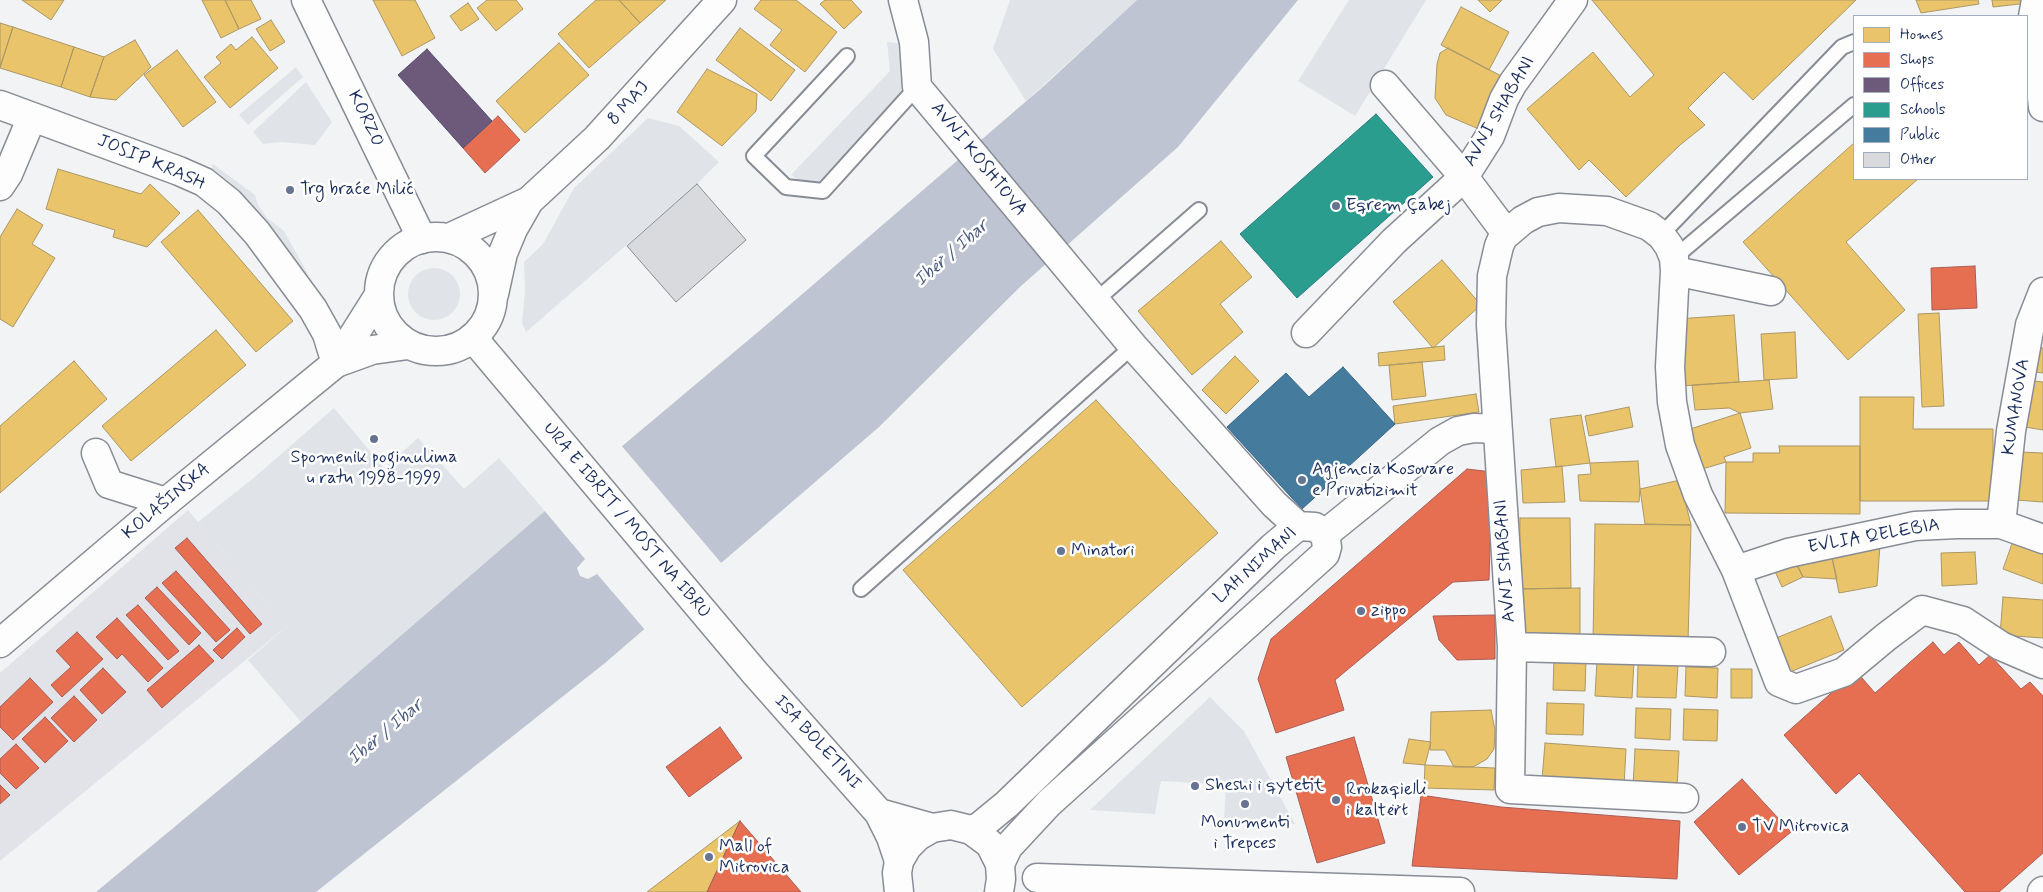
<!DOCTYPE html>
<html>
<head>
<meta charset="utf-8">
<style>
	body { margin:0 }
	#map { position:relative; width:2043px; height:892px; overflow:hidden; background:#f2f3f4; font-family:Mynerve,sans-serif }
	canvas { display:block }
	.legend { position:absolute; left:1853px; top:15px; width:175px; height:165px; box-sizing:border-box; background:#fff; border:1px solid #a4acbf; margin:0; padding:6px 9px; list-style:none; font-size:15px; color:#1b2f5e }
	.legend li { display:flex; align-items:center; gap:10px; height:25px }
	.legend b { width:25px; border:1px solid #a4acbf }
</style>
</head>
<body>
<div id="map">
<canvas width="2043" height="892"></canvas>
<ul class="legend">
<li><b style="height:14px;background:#e9c46a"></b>Homes</li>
<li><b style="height:14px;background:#e76f51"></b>Shops</li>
<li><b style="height:14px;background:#6d597a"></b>Offices</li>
<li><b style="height:14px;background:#2a9d8f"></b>Schools</li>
<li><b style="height:14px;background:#457b9d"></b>Public</li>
<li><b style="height:14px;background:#d8dadd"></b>Other</li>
</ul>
</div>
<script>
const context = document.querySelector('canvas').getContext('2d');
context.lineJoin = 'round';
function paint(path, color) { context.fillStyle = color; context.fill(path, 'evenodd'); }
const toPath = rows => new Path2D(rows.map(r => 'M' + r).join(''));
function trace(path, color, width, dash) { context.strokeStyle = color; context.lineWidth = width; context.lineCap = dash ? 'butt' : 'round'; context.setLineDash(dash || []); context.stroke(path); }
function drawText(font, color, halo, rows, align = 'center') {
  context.font = font + ' Mynerve,sans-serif'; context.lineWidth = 5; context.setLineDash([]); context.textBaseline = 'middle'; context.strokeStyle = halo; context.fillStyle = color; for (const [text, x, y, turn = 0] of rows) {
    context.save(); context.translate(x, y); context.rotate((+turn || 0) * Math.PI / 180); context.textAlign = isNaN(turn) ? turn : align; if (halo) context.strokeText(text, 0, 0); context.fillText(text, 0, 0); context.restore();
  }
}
paint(toPath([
	[188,510,286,627,0,861,0,673]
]), '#e1e3e8');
paint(toPath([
	[1010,0,1137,0,1026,101,993,49],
	[1349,0,1426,0,1355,116,1298,81],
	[887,42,906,44,908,88,820,181,804,183,791,175,890,71],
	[296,67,303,77,248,125,239,115],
	[306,82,332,122,315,145,282,142,263,144,253,132],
	[648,118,679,126,719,162,697,184,526,332,522,323,525,291,524,262,543,244,574,188],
	[213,164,255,195,258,205,267,218,284,231,309,276,297,266,210,175],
	'408 294a26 26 0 1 1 52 0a26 26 0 1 1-52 0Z',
	[334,408,384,468,418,438,464,489,499,458,545,511,301,722,248,660,286,627,198,522,256,476],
	[1210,697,1244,731,1295,824,1224,818,1226,785,1161,781,1155,814,1090,810]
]), '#e0e3e8');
paint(toPath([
	[1137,0,1298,0,1178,147,1021,286,879,427,605,663,316,892,96,892,301,722,545,511,771,321,1045,85]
]), '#bec4d1');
paint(toPath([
	[620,444,723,565,646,631,597,574,588,579,580,576,577,568,585,559,543,509]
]), '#f2f3f4');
const homes = toPath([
	[22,0,64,0,51,20,22,0],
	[202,0,225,0,239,29,221,38,202,0],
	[225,0,251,0,261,19,239,29,225,0],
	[373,0,415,0,435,38,402,56,373,0],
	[487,0,516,0,523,9,496,31,477,8,487,0],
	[596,0,619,0,640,23,589,68,558,34,596,0],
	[619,0,666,0,640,23,619,0],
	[761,0,796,0,837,32,805,72,770,45,782,30,754,9,761,0],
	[825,0,851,0,862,12,844,29,820,4,825,0],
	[1478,0,1502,0,1490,12,1478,0],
	[1592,0,1856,0,1753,100,1724,72,1688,108,1705,125,1680,145,1626,197,1589,160,1579,170,1527,109,1593,52,1630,97,1654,75,1592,0],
	[1916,0,1978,0,1979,4,1921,13,1916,0],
	[1992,0,2027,0,2028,3,1993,7,1992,0],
	[468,3,479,19,461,31,450,16,468,3],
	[1461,7,1509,32,1489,70,1441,45,1461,7],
	[271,20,285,42,270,51,256,29,271,20],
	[0,23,13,27,0,67,0,23],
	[13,27,74,47,61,87,0,68,13,27],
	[740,28,795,70,771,101,716,60,740,28],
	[252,37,278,68,230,108,204,77,221,63,216,57,231,44,236,50,252,37],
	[135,40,151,67,116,100,90,97,104,57,135,40],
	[559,43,589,75,525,133,496,101,559,43],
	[74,47,104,57,90,97,61,87,74,47],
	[1448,48,1507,79,1481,130,1446,115,1435,98,1437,64,1440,53,1448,48],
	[177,50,216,102,183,127,144,75,177,50],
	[707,69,757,94,756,111,722,146,677,112,707,69],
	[1854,143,1854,179,1918,179,1846,242,1905,310,1848,360,1743,242,1854,143],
	[58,169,141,194,150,184,180,213,147,247,113,237,115,230,46,209,58,169],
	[17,209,43,225,32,244,55,258,13,327,0,319,0,237,17,209],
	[198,210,293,321,256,352,161,242,198,210],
	[1221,241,1252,277,1220,304,1243,332,1192,375,1138,311,1221,241],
	[1442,260,1481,305,1433,348,1393,302,1442,260],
	[1939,313,1944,406,1922,407,1918,314,1939,313],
	[1734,315,1739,382,1682,386,1677,319,1734,315],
	[216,330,246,365,131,461,102,426,216,330],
	[1795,332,1797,378,1764,380,1761,334,1795,332],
	[1444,346,1445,360,1379,366,1378,353,1444,346],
	[2030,346,2043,348,2043,373,2027,371,2030,346],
	[1235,356,1259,381,1226,414,1202,390,1235,356],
	[74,361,107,399,0,493,0,426,74,361],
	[1422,362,1426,396,1392,400,1389,365,1422,362],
	[1769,380,1773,409,1740,413,1729,408,1695,410,1692,385,1769,380],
	[2026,380,2043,382,2043,430,2019,426,2026,380],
	[1476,394,1479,412,1395,424,1393,406,1476,394],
	[1860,397,1914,397,1913,429,1993,429,1993,501,1860,501,1860,397],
	[1096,400,1218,533,1022,707,903,570,1096,400],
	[1629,407,1633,427,1589,436,1585,416,1629,407],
	[1740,413,1751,448,1724,457,1726,462,1699,470,1687,430,1740,413],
	[1581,415,1590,463,1556,467,1550,419,1581,415],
	[1779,446,1860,446,1860,514,1725,513,1726,462,1753,462,1753,453,1780,453,1779,446],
	[2020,452,2043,453,2043,502,2016,500,2020,452],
	[1638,461,1640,489,1639,502,1580,501,1578,475,1591,474,1590,463,1638,461],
	[1562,466,1565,502,1523,503,1521,470,1562,466],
	[1680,480,1691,525,1645,524,1640,489,1680,480],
	[1520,518,1570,518,1571,588,1519,589,1520,518],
	[1595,524,1691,525,1688,643,1593,641,1595,524],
	[2014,538,2043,548,2043,584,2003,569,2014,538],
	[1880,545,1877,586,1839,593,1831,553,1880,545],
	[1975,552,1977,584,1942,586,1941,553,1975,552],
	[1831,553,1837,579,1803,577,1794,559,1831,553],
	[1794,559,1803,577,1782,587,1774,569,1794,559],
	[1580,588,1580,637,1519,638,1519,589,1580,588],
	[2003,597,2043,600,2043,638,2000,635,2003,597],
	[1831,616,1844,650,1790,672,1776,638,1831,616],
	[1554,658,1586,659,1585,691,1553,690,1554,658],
	[1597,660,1634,662,1632,698,1595,696,1597,660],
	[1638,664,1678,665,1676,698,1637,697,1638,664],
	[1686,667,1718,668,1717,698,1685,696,1686,667],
	[1731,669,1752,669,1752,698,1731,698,1731,669],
	[1547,703,1584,704,1583,735,1546,734,1547,703],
	[1636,708,1671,709,1670,740,1635,738,1636,708],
	[1684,709,1718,710,1717,741,1683,740,1684,709],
	[1491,710,1495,730,1494,749,1487,759,1473,767,1454,767,1445,750,1430,750,1431,712,1491,710],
	[1409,739,1431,742,1425,765,1403,763,1409,739],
	[1545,743,1626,749,1624,786,1542,780,1545,743],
	[1635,749,1679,751,1677,789,1633,787,1635,749],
	[1425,765,1495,768,1494,790,1424,788,1425,765],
	[740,821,707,892,647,892,740,821]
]);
paint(homes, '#e9c46a');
trace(homes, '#ab9766', 1);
const shops = toPath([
	[498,116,520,140,485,173,463,148,498,116],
	[1975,266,1977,308,1932,310,1931,268,1975,266],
	[1467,469,1492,472,1489,580,1453,582,1335,680,1344,710,1276,733,1258,679,1271,639,1467,469],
	[187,538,262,624,250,634,175,548,187,538],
	[176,571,230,630,216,642,162,583,176,571],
	[157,587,201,633,189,645,145,598,157,587],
	[138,605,179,651,168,660,126,615,138,605],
	[1495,615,1495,659,1457,660,1439,640,1433,616,1495,615],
	[117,618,163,668,148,682,122,654,117,659,96,637,117,618],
	[237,628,245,637,222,659,213,650,237,628],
	[77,632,103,659,62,697,51,685,71,667,56,651,77,632],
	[1933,642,1944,655,1959,642,1979,665,1990,655,2021,689,2030,682,2043,696,2043,853,1999,892,1965,892,1859,773,1836,794,1784,735,1856,671,1875,693,1933,642],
	[199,645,214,661,162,708,147,690,199,645],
	[103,668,126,692,102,714,80,690,103,668],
	[30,678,53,702,13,740,0,727,0,707,30,678],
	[74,696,97,720,74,742,51,718,74,696],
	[45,717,68,741,45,763,22,739,45,717],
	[720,727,742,758,689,797,666,767,720,727],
	[1354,737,1385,843,1317,863,1286,757,1354,737],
	[16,744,39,768,16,789,0,773,0,759,16,744],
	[1742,779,1791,832,1739,875,1694,822,1742,779],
	[0,785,10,795,0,804,0,785],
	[1421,795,1501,807,1680,821,1677,879,1412,866,1421,795],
	[740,821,801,892,707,892,740,821]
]);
paint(shops, '#e76f51');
trace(shops, '#aa5c55', 1);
const offices = toPath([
	[427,49,492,121,463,148,398,75,427,49]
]);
paint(offices, '#6d597a');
trace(offices, '#544c72', 1);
const schools = toPath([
	[1376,114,1433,177,1297,298,1240,234,1376,114]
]);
paint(schools, '#2a9d8f');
trace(schools, '#267c80', 1);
const public = toPath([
	[1343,367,1395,424,1302,509,1227,427,1286,373,1309,397,1343,367]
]);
paint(public, '#457b9d');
trace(public, '#38648a', 1);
const building = toPath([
	[697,184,746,240,676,302,627,246,697,184]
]);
paint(building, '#d8dadd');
trace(building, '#888c95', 1);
const lane = toPath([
	[847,56,754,156,786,187,823,191,917,87],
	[1661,235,1842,47,1854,42],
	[1674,258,1854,105],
	[1094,302,1199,210],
	[861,589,1133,346]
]);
const street = toPath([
	[306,0,422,239],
	[903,0,914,42,917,87,1133,346,1274,504,1298,526],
	[2036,0,2033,17,2043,107],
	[1385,85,1464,177,1506,233],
	[0,105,179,171,204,182,229,202,257,233,313,309,327,334,336,363],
	[0,186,8,174,32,117],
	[1675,271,1771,291],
	[1306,333,1394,241,1464,177,1490,136,1504,99,1513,83,1573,0],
	[473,338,755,673,879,813,891,837,899,861],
	[96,453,109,484,166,502],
	[2001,524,2011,431,2030,325,2043,292],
	[1325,534,1440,441,1458,431,1474,428,1497,429],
	[1736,570,1788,553,1915,526,1957,524,2001,524,2043,539],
	[1512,647,1711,652],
	[1684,798,1510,789,1512,647,1491,325,1492,276,1499,246,1503,237,1523,220,1538,212,1559,208,1607,211,1649,226,1661,235,1669,246,1674,258,1675,271,1670,367,1672,402,1680,445,1698,495,1736,570,1779,682,1796,689,1844,672,1886,637,1922,610,1963,621,2001,646,2043,664],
	[879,813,932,828],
	[971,830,979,827,1007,804,1273,547,1298,526,1315,527,1325,534,1327,547,1325,554,1049,803,1008,847,1000,864],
	[1037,878,1460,892],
	[2042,892,2043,891]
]);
const secondary = toPath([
	'379 294a57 57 0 1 1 114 0a57 57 0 1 1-114 0Z',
	[449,238,529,201,597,138,722,0],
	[494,294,503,253,513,229,529,201],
	[336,363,372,350,408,345],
	[0,643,166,502,336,363,379,295],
	[899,892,897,873,899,861,907,847,918,836,932,828,951,825,971,830,990,844,1000,864,1001,879,999,892]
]);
trace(lane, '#888c95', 18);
trace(street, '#888c95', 31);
trace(secondary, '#888c95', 31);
trace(lane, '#fdfdfd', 14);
trace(street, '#fdfdfd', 28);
trace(secondary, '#fdfdfd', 28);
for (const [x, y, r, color] of [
	[290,190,5,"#667492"],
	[1336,206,5,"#667492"],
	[374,439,5,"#667492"],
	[1302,480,5,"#667492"],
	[1061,551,5,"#667492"],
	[1361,611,5,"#667492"],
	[1195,786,5,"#667492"],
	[1336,800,5,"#667492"],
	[1245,804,5,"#667492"],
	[1742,827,5,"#667492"],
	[709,857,5,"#667492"]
]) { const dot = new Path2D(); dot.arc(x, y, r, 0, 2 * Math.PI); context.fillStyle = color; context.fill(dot); trace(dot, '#fff', 2); }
drawText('18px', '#1b2f5e', '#fff', [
	["8 MAJ",629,104,-48],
	["AVNI SHABANI",1500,112,-60],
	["KORZO",365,119,64],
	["AVNI KOSHTOVA",978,160,51],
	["JOSIP KRASH",151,163,23],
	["KUMANOVA",2017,407,-81],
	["KOLAŠINSKA",167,502,-40],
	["URA E IBRIT / MOST NA IBRU",626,521,50],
	["EVLIA QELEBIA",1874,537,-10],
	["AVNI SHABANI",1506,561,-94],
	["LAH NIMANI",1256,566,-42],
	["ISA BOLETINI",817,743,48]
]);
drawText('18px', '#1b2f5e', '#fff', [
	["Trg braće Milić",300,190],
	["Eqrem Çabej",1346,206],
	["Spomenik poginulima",374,458,"center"],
	["u ratu 1998-1999",374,479,"center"],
	["Agjencia Kosovare",1312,470],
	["e Privatizimit",1312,491],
	["Minatori",1071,551],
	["zippo",1371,611],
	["Sheshi i qytetit",1205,786],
	["Rrokaqielli",1346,790],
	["i kaltërt",1346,811],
	["Monumenti",1245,823,"center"],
	["i Trepces",1245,844,"center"],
	["TV Mitrovica",1752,827],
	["Mall of",719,847],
	["Mitrovica",719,868]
], 'left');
drawText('italic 19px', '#4c5c81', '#fff', [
	["Ibër / Ibar",952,254,-41],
	["Ibër / Ibar",386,733,-40]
]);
</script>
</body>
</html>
